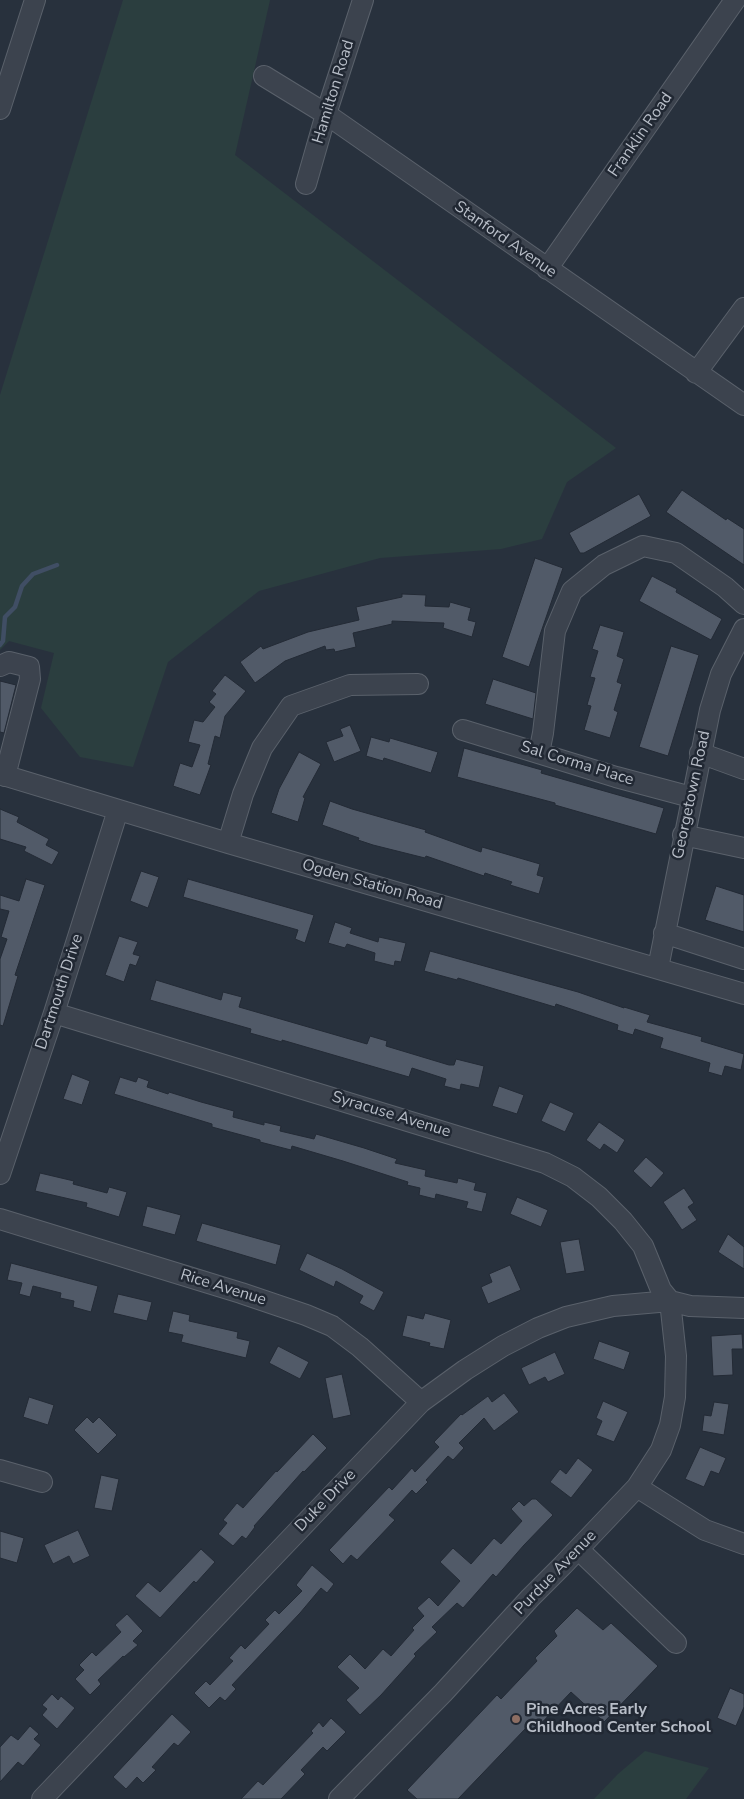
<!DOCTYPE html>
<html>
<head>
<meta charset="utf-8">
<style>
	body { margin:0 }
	canvas { display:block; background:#28313d }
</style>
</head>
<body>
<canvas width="744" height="1799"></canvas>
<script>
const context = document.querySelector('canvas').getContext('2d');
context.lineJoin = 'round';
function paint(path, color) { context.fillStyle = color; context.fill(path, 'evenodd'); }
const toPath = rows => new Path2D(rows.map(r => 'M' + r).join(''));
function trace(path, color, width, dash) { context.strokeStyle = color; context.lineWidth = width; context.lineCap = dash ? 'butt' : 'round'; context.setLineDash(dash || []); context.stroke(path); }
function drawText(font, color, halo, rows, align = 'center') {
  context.font = font + ' "Nunito Sans",sans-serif'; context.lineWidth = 5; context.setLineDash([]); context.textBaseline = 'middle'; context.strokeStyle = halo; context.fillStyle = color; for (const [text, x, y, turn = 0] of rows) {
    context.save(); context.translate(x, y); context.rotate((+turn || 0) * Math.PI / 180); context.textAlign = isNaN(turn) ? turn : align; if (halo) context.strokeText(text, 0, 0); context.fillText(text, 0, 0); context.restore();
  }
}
paint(toPath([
	[123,0,270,0,235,155,616,448,567,482,542,539,501,549,380,558,259,591,168,662,133,767,80,757,41,708,54,653,9,641,0,650,0,395],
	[645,1751,709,1768,686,1799,594,1799,618,1774]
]), '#2b3e3f');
trace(toPath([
	[0,645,3,641,5,617,15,607,22,586,33,574,57,565]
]), '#404e64', 4.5);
const building = toPath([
	[682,490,726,520,727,518,744,529,744,565,666,512,682,490],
	[639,494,651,516,584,553,580,553,569,533,639,494],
	[535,558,563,568,529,667,502,657,535,558],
	[652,576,677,589,676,592,722,619,711,640,639,601,652,576],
	[402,594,426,595,425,606,449,607,450,602,471,608,468,620,476,622,472,637,443,628,444,623,392,621,392,624,353,633,356,647,335,652,334,649,326,650,325,646,285,661,255,683,240,662,261,646,263,649,308,632,359,620,356,607,402,597,402,594],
	[600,625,624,632,617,656,624,659,617,682,622,684,614,710,618,712,610,738,584,730,591,706,587,705,595,678,590,677,598,651,592,649,600,625],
	[671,646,699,655,668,756,639,747,671,646],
	[225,675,246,691,225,716,220,738,215,736,208,764,211,765,200,795,173,786,180,763,192,767,200,745,188,742,194,720,203,722,215,707,209,702,216,694,212,691,225,675],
	[493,679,536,693,533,719,485,704,493,679],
	[0,681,16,685,4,733,0,732,0,681],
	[350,725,361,751,334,762,326,742,343,736,340,729,350,725],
	[371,737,389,742,390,738,438,752,431,773,384,758,383,761,366,756,371,737],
	[464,748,542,770,541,773,664,808,656,834,555,805,555,803,457,777,464,748],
	[299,752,321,764,303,797,305,798,298,822,271,813,279,789,299,752],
	[330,801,352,809,426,830,425,832,481,852,482,847,540,864,537,875,544,877,539,894,510,885,512,882,485,873,484,876,426,856,425,858,373,845,358,840,359,838,322,825,330,801],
	[0,809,19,817,17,822,49,839,46,845,59,852,52,865,24,851,26,847,0,839,0,809],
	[141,871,159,877,148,908,130,901,141,871],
	[26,879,45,885,15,975,18,976,3,1026,0,1025,0,959,7,939,1,937,9,911,0,909,0,895,19,901,26,879],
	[188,879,314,915,305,943,295,939,298,930,183,897,188,879],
	[716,886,744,895,744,932,705,920,716,886],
	[335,922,352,928,350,933,378,942,379,937,406,943,401,962,395,961,394,966,374,961,375,953,347,944,345,948,328,943,335,922],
	[119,936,138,942,133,954,140,956,136,966,130,964,124,982,105,975,119,936],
	[430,951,578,992,624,1008,624,1007,650,1015,647,1022,702,1037,701,1041,744,1054,741,1070,725,1066,722,1076,708,1072,710,1063,660,1048,663,1038,635,1029,633,1035,617,1030,618,1025,556,1004,555,1007,458,978,457,980,424,971,430,951],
	[156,980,221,1000,223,992,242,997,239,1007,367,1044,370,1036,387,1041,386,1046,449,1065,454,1065,456,1059,484,1066,479,1088,461,1084,460,1090,444,1086,446,1079,412,1068,409,1077,282,1040,282,1042,250,1033,251,1029,150,1000,156,980],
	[72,1074,90,1081,82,1105,63,1099,72,1074],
	[120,1077,136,1082,138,1077,149,1081,147,1087,168,1094,169,1092,201,1102,234,1111,233,1117,264,1125,264,1122,281,1126,280,1131,314,1139,316,1134,364,1148,397,1159,395,1163,426,1170,425,1176,457,1183,458,1178,476,1183,474,1190,487,1193,482,1212,466,1208,468,1202,436,1194,435,1199,419,1195,420,1188,407,1185,408,1182,343,1161,292,1146,291,1150,260,1142,260,1140,212,1127,212,1124,114,1094,120,1077],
	[499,1086,524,1095,517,1114,492,1106,499,1086],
	[550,1102,574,1113,565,1132,541,1121,550,1102],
	[599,1122,625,1140,617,1153,604,1144,600,1150,586,1140,599,1122],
	[646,1157,664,1173,651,1188,633,1171,646,1157],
	[40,1173,74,1181,73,1184,107,1193,109,1187,127,1192,119,1217,86,1207,87,1203,35,1191,40,1173],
	[684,1188,694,1203,688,1207,697,1220,682,1230,663,1202,684,1188],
	[517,1197,548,1210,541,1227,510,1214,517,1197],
	[147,1206,181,1215,175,1235,142,1226,147,1206],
	[202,1223,281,1245,276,1265,196,1241,202,1223],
	[728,1234,744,1247,744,1269,718,1252,728,1234],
	[579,1239,585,1271,566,1274,560,1242,579,1239],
	[307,1253,342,1269,384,1292,374,1311,359,1303,363,1296,336,1281,334,1287,299,1270,307,1253],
	[11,1263,98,1286,91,1312,73,1307,74,1301,60,1298,61,1293,33,1286,30,1297,19,1294,22,1283,7,1280,11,1263],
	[510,1265,521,1290,488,1304,481,1287,492,1282,489,1274,510,1265],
	[118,1294,152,1302,147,1321,113,1313,118,1294],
	[173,1311,190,1315,189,1321,238,1332,237,1338,250,1341,246,1358,181,1342,183,1335,168,1332,173,1311],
	[425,1313,451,1320,444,1349,429,1346,430,1343,402,1336,407,1315,423,1319,425,1313],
	[742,1334,743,1349,732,1349,733,1375,713,1376,711,1336,742,1334],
	[599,1341,630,1352,624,1370,593,1359,599,1341],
	[278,1346,309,1362,300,1379,269,1363,278,1346],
	[555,1352,565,1374,548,1382,545,1377,529,1385,521,1368,555,1352],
	[342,1374,351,1415,333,1419,325,1378,342,1374],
	[504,1393,519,1412,494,1431,484,1418,459,1443,464,1448,453,1460,448,1456,426,1480,428,1482,416,1494,412,1490,389,1515,395,1520,357,1560,351,1555,343,1564,329,1550,389,1487,392,1490,412,1468,415,1472,439,1447,434,1442,461,1414,462,1415,488,1396,492,1402,504,1393],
	[29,1397,54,1405,48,1425,23,1417,29,1397],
	[603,1401,628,1412,614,1442,596,1435,602,1421,596,1418,603,1401],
	[714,1402,729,1404,724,1435,702,1431,704,1415,711,1416,714,1402],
	[87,1417,93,1423,99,1417,117,1435,98,1454,74,1430,87,1417],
	[313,1434,327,1448,304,1472,303,1471,254,1526,255,1527,246,1539,242,1536,233,1546,218,1534,227,1523,223,1520,237,1503,243,1508,276,1471,277,1472,313,1434],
	[700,1447,726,1458,719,1474,711,1471,704,1487,685,1479,700,1447],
	[578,1458,593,1470,571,1498,550,1482,560,1469,566,1474,578,1458],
	[101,1475,119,1479,112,1511,94,1508,101,1475],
	[532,1499,536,1499,553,1515,524,1545,496,1577,493,1574,463,1608,457,1603,432,1627,437,1632,414,1654,416,1656,381,1695,360,1715,346,1700,359,1688,337,1667,350,1654,365,1669,383,1649,391,1656,414,1630,412,1628,424,1616,417,1608,429,1597,438,1606,460,1581,440,1562,453,1548,471,1564,494,1538,501,1544,522,1521,511,1509,519,1501,524,1506,532,1499],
	[78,1530,90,1556,73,1564,69,1556,53,1564,44,1545,78,1530],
	[0,1531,24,1538,17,1563,0,1558,0,1531],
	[201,1549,215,1562,196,1583,194,1581,160,1618,135,1596,148,1582,160,1592,201,1549],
	[312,1565,334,1584,327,1593,321,1588,300,1613,232,1685,236,1689,225,1701,220,1697,209,1708,194,1693,206,1681,210,1685,233,1661,229,1658,241,1645,245,1649,269,1624,265,1620,275,1610,279,1614,302,1591,296,1585,312,1565],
	[577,1608,603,1630,611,1623,658,1666,604,1722,571,1692,533,1732,526,1728,458,1799,417,1799,407,1790,497,1695,501,1699,537,1661,535,1658,557,1636,554,1631,577,1608],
	[127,1614,143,1631,133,1641,138,1645,124,1657,123,1656,98,1680,101,1684,90,1695,75,1679,84,1670,79,1665,92,1652,96,1656,121,1632,115,1625,127,1614],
	[730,1688,744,1694,744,1707,736,1726,717,1718,730,1688],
	[52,1694,58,1700,61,1696,75,1708,57,1729,42,1715,47,1709,42,1705,52,1694],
	[172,1714,191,1732,178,1746,174,1743,152,1767,156,1770,143,1783,137,1777,126,1789,113,1777,172,1714],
	[331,1718,346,1732,327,1751,323,1747,301,1770,305,1774,281,1799,241,1799,258,1781,263,1785,313,1733,311,1731,319,1722,323,1727,331,1718],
	[30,1726,39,1734,34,1739,41,1745,23,1766,18,1762,0,1782,0,1747,11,1735,18,1740,30,1726]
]);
paint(building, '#515a68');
trace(building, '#232a35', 1);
const minor = toPath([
	[264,76,326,114,744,405],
	[0,109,35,0],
	[306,184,326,114,363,0],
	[547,269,735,0],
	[696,373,744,308],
	[0,666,9,662,29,667,30,679,5,776],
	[463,730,616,777,691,797],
	[539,753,543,733,555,631,572,591,604,565,643,546,676,553,725,587,744,604],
	[700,753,744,769],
	[0,774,228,843,744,994],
	[683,835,744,848],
	[228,843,243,794,262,748,291,706,350,685,418,684],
	[664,933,744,959],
	[658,968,710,710,721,674,744,629],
	[54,1013,545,1163,573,1177,599,1197,623,1221,643,1246,661,1290,670,1301],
	[0,1174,54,1013,118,810],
	[0,1219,241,1293,306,1315,332,1326,360,1347,421,1402],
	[0,1470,42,1482],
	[637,1487,705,1530,744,1544],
	[579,1550,676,1643],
	[42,1799,421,1402,465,1370,503,1346,538,1328,566,1317,613,1306,670,1301,690,1306,744,1308],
	[339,1799,443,1693,530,1598,563,1565,637,1487,661,1450,670,1425,675,1397,676,1356,670,1301]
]);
trace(minor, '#5a616b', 22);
trace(minor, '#3c434e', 20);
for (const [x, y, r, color] of [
	[516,1719,5,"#8d6e63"]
]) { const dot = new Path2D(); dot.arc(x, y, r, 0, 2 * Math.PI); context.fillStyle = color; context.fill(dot); trace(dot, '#212833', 2); }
drawText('16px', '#b8bec8', '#212833', [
	["Hamilton Road",334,92,-73],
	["Franklin Road",641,135,-55],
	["Stanford Avenue",505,240,35],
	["Sal Corma Place",577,764,17],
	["Georgetown Road",692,795,-78],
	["Ogden Station Road",372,885,16],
	["Dartmouth Drive",60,992,-72],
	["Syracuse Avenue",391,1115,17],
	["Rice Avenue",223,1288,17],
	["Duke Drive",326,1501,-46],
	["Purdue Avenue",556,1573,-46]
]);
drawText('bold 16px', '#b8bec8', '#212833', [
	["Pine Acres Early",526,1710],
	["Childhood Center School",526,1728]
], 'left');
</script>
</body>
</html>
